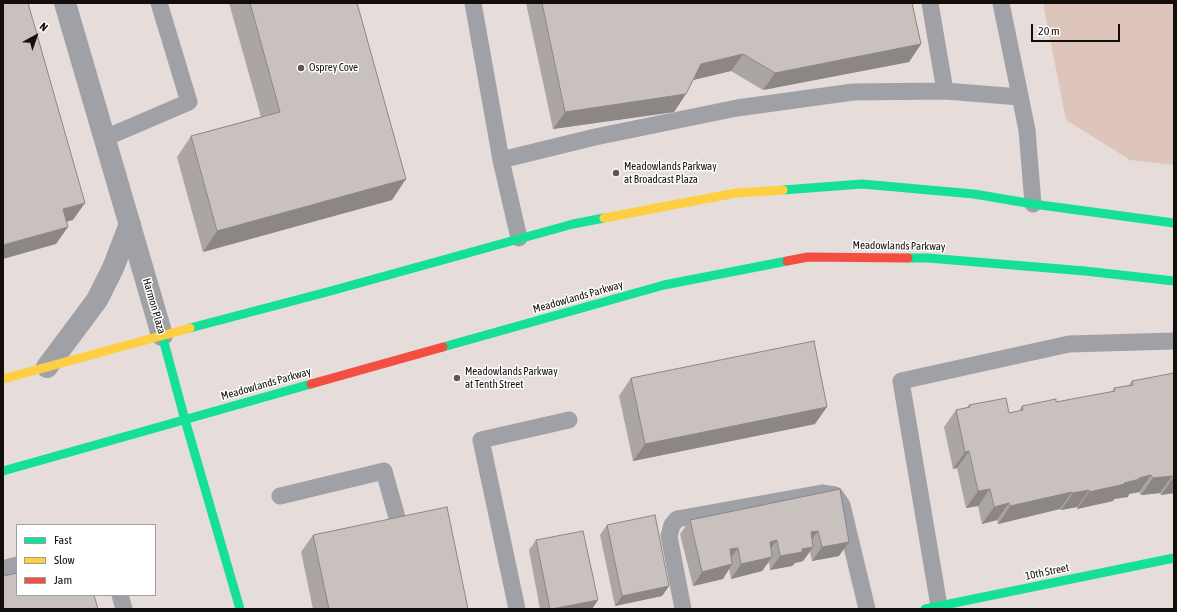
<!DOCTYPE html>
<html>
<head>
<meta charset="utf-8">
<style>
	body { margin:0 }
	#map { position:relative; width:1177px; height:612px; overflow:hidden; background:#e6ddda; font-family:"Asap Condensed",sans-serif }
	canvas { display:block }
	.frame { position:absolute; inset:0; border:4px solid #130e0c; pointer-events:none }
	.legend { position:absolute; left:16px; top:524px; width:140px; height:72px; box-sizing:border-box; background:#fff; border:1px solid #a19f9e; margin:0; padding:5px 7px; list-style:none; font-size:12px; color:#130e0c }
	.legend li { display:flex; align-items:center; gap:8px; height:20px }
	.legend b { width:20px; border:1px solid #a19f9e }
	.north { position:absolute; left:16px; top:16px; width:40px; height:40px; -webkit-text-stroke:3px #fff; paint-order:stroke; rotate:40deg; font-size:11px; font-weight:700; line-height:16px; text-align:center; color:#130e0c }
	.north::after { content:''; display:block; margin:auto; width:14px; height:18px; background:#130e0c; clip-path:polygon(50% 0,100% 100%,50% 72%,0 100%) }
	.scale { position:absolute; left:1031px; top:24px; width:89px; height:18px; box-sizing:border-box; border:2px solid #130e0c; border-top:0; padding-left:5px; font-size:12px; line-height:14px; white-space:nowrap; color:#130e0c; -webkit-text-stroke:3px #fff; paint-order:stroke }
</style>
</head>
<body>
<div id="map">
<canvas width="1177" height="612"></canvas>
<div class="frame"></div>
<ul class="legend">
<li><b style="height:5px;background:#16e098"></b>Fast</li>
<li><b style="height:5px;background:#ffcf43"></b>Slow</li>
<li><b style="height:5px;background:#f24e42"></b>Jam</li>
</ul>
<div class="north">N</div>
<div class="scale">20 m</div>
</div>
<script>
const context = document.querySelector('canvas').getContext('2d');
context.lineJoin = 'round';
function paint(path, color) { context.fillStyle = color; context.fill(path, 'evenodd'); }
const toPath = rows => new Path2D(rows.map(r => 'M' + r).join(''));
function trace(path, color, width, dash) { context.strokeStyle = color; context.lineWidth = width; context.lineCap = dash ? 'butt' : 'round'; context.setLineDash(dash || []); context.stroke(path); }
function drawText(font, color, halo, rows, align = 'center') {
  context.font = font + ' "Asap Condensed",sans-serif'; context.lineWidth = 3; context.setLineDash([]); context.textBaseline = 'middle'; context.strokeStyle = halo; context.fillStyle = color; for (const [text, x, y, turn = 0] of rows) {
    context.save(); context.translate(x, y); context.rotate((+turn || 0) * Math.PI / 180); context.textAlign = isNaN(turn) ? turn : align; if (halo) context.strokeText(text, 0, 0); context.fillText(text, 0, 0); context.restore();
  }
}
paint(toPath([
	[1043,3,1174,3,1174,165,1130,160,1066,120]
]), '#dec5bc');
trace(toPath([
	[473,3,501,160,519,238],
	[930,3,945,91],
	[1001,3,1027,130,1033,204],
	[105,138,189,102,159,3],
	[501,160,595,137,737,108,853,92,945,91,1020,97],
	[280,496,384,471,401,532],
	[3,569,17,565],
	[120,595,124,609],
	[939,606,901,381,1069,344,1174,341],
	[517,609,481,440,569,420],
	[683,609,669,536,672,525,677,519,822,493,835,495,842,505,867,609]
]), '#9fa1a7', 17);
trace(toPath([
	[65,3,162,335],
	[47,367,97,300,113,268,130,224]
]), '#9fa1a7', 22);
trace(toPath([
	[783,190,862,184,974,194,1033,204,1174,223],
	[908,258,928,258,1085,271,1174,281],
	[190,328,327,292,573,224,604,218],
	[162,335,185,420,240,609],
	[443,347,664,285,787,261],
	[3,471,311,384],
	[925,609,1174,558]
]), '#16e098', 9);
trace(toPath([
	[604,218,736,193,783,190],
	[3,379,190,328]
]), '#ffcf43', 9);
trace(toPath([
	[787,261,808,257,908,258],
	[311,384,443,347]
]), '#f24e42', 9);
paint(toPath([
	[229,3,357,3,392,200,203,252,177,157,191,136,261,117],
	[526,3,912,3,921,44,909,62,763,90,731,71,693,80,674,112,553,129],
	[1174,373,1174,493,1161,495,1160,493,1141,495,1139,492,1129,494,1128,497,1114,499,1113,501,1077,509,1077,507,1061,510,1060,509,998,524,997,520,982,524,978,506,966,508,957,468,953,469,944,427,956,410,968,407,969,405,1009,413,1019,411,1022,406,1056,402,1112,392,1114,388,1129,385,1132,381],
	[631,378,815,424,633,461,619,396],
	[840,489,839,556,812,561,810,552,803,561,795,563,792,566,770,570,769,562,762,571,731,579,729,569,723,579,693,586,680,534,690,520],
	[607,525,669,586,662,596,615,606,600,535],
	[313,535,468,609,313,609,301,552],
	[536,540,598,600,592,609,540,609,529,550]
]), '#aca6a3');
paint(toPath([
	[921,44,909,62,763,90,775,73],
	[743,54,731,71,689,81,701,64],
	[686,94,674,112,553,129,565,112],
	[406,179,392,200,203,252,217,231],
	[85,203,73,220,51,226,63,209],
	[68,227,56,244,3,259,3,245],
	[827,407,815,424,633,461,645,444],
	[969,451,957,468,953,469,965,452],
	[1151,475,1139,492,1129,494,1128,497,1114,499,1113,501,1077,509,1089,492],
	[1172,476,1160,493,1141,495,1153,478],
	[1173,478,1174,478,1174,493,1161,495],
	[990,489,978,506,966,508,978,491],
	[1089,490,1077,507,1061,510,1073,493],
	[1072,492,1060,509,998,524,1010,506],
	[1009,503,997,520,982,524,994,507],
	[818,531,808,545,811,532],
	[777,540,767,554,770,542],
	[849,542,839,556,812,561,822,547],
	[813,547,803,561,795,563,792,566,770,570,780,556,802,549],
	[738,548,728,562,730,549],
	[772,557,762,571,731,579,741,564],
	[732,564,723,579,693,586,702,572],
	[669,586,662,596,615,606,622,596],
	[598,600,592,609,552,609]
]), '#8c8785');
const building = toPath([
	[3,3,28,3,85,203,63,209,68,227,3,245,3,3],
	[250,3,357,3,406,179,217,231,191,136,280,112,250,3],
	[542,3,912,3,921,44,775,73,743,54,701,64,686,94,565,112,542,3],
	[814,341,827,407,645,444,631,378,814,341],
	[1174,373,1174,478,1172,476,1153,478,1151,475,1139,478,1140,479,1124,483,1125,484,1089,492,1089,490,1073,493,1072,492,1010,506,1009,503,994,507,990,489,978,491,969,451,965,452,956,410,970,407,969,405,1006,398,1009,413,1023,410,1022,406,1056,399,1056,402,1115,391,1114,388,1133,385,1132,381,1174,373],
	[840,489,849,542,822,547,818,531,811,532,813,547,802,549,802,552,780,556,777,540,770,542,772,557,741,564,738,548,730,549,732,564,702,572,690,520,840,489],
	[447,507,468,609,329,609,313,535,447,507],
	[655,515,669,586,622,596,607,525,655,515],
	[583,531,598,600,552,609,550,609,536,540,583,531],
	[17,573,17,595,94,595,98,609,3,609,3,576,17,573]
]);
paint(building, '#c8c1be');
trace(building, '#8c8785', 1);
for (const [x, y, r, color] of [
	[301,68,4,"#5d5654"],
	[616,173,4,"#5d5654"],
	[457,378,4,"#5d5654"]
]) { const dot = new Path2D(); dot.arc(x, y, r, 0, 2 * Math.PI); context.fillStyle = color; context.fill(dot); trace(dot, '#fff', 1.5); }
drawText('11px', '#130e0c', '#fff', [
	["Osprey Cove",309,68],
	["Meadowlands Parkway",624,167],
	["at Broadcast Plaza",624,180],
	["Meadowlands Parkway",465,372],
	["at Tenth Street",465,385]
], 'left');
drawText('11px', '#130e0c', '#fff', [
	["Meadowlands Parkway",899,246,1],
	["Meadowlands Parkway",578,297,-16],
	["Harmon Plaza",154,306,74],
	["Meadowlands Parkway",266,384,-16],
	["10th Street",1047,572,-12]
]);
</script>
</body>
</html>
